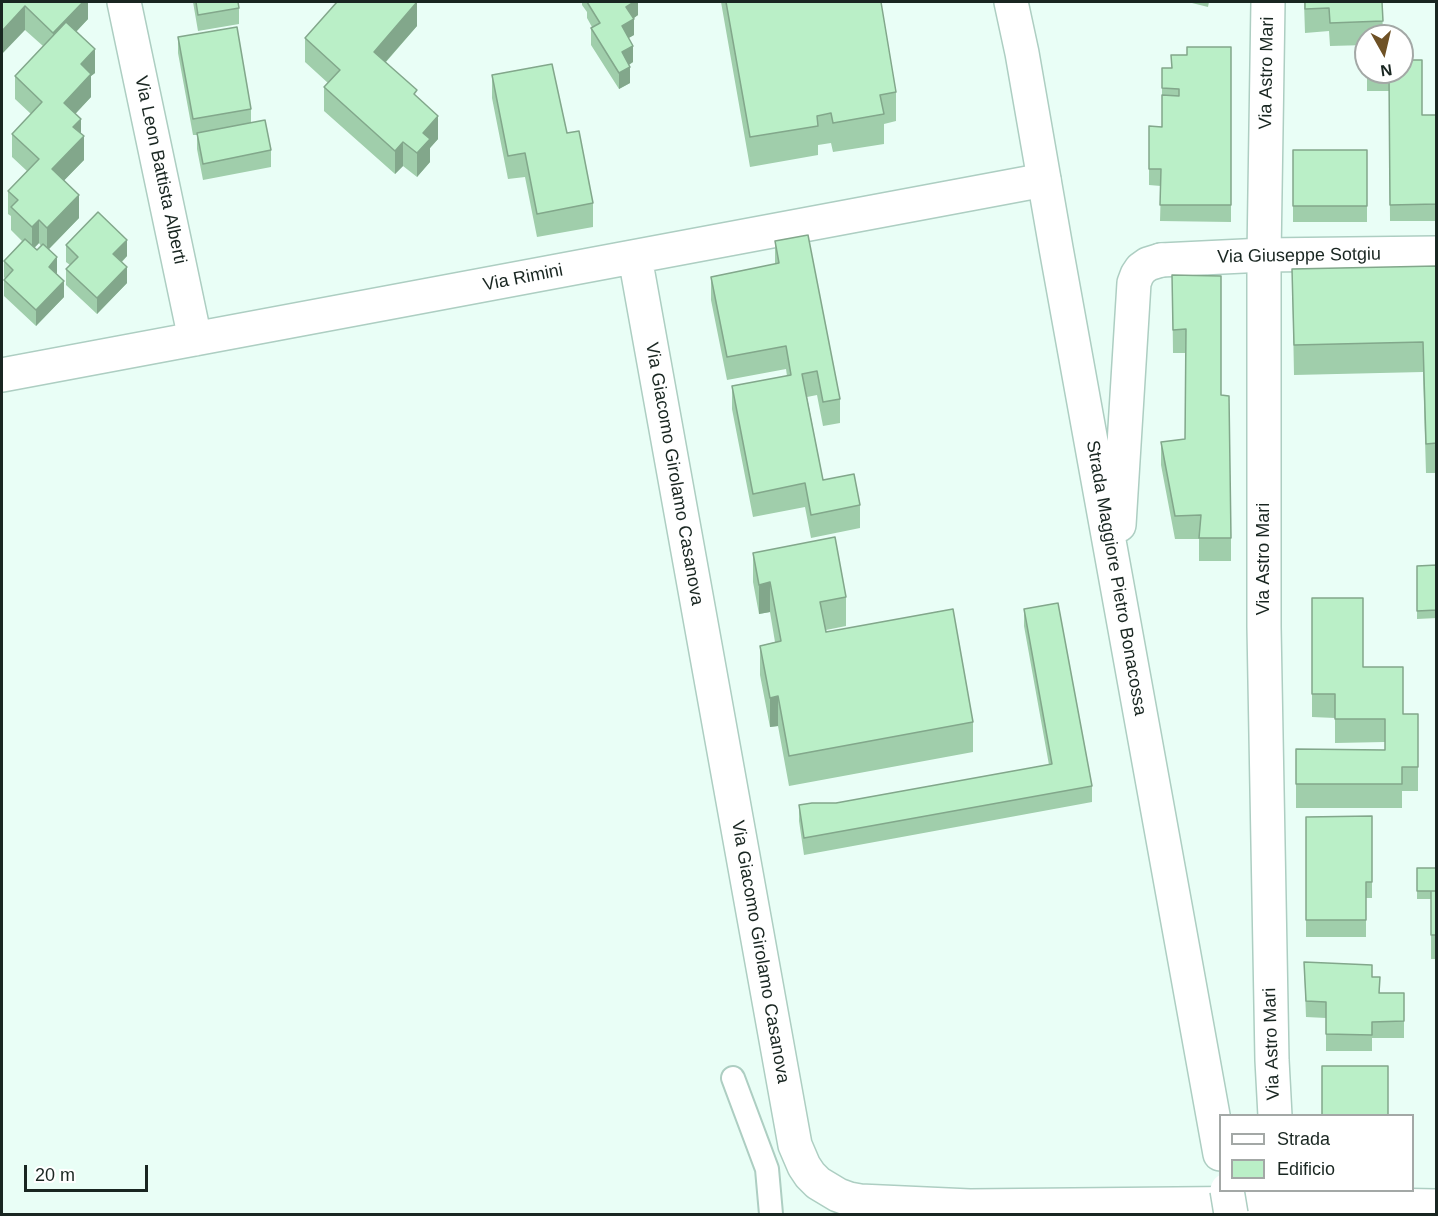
<!DOCTYPE html>
<html>
<head>
<meta charset="utf-8">
<style>
	body { margin:0 }
	#map { position:relative; width:1438px; height:1216px; overflow:hidden; background:#e9fef6; font-family:Helvetica,sans-serif }
	canvas { display:block }
	.frame { position:absolute; inset:0; border:3px solid #192621; pointer-events:none }
	.legend { position:absolute; left:1219px; top:1114px; width:195px; height:78px; box-sizing:border-box; background:#fff; border:2px solid #a3a8a6; margin:0; padding:8px 10px; list-style:none; font-size:18px; color:#192621 }
	.legend li { display:flex; align-items:center; gap:12px; height:30px }
	.legend b { width:30px; border:2px solid #a3a8a6 }
	.north { position:absolute; left:1354px; top:24px; width:60px; height:60px; box-sizing:border-box; background:#fff; border:2px solid #a3a8a6; border-radius:50%; rotate:172deg; font-size:16px; font-weight:700; line-height:24px; text-align:center; color:#192621 }
	.north::after { content:''; display:block; margin:auto; width:21px; height:27px; background:#6e5125; clip-path:polygon(50% 0,100% 100%,50% 72%,0 100%) }
	.scale { position:absolute; left:24px; top:1165px; width:124px; height:27px; box-sizing:border-box; border:3px solid #192621; border-top:0; padding-left:8px; font-size:18px; line-height:21px; white-space:nowrap; color:#192621; -webkit-text-stroke:4px #fff; paint-order:stroke }
</style>
</head>
<body>
<div id="map">
<canvas width="1438" height="1216"></canvas>
<div class="frame"></div>
<ul class="legend">
<li><b style="height:8px;background:#fff"></b>Strada</li>
<li><b style="height:16px;background:#baefc7"></b>Edificio</li>
</ul>
<div class="north">N</div>
<div class="scale">20 m</div>
</div>
<script>
const context = document.querySelector('canvas').getContext('2d');
context.lineJoin = 'round';
const toPath = rows => new Path2D(rows.map(r => 'M' + r).join(''));
function trace(path, color, width, dash) { context.strokeStyle = color; context.lineWidth = width; context.lineCap = dash ? 'butt' : 'round'; context.setLineDash(dash || []); context.stroke(path); }
function paint(path, color) { context.fillStyle = color; context.fill(path, 'evenodd'); }
function drawText(font, color, halo, rows, align = 'center') {
  context.font = font + ' Helvetica,sans-serif'; context.lineWidth = 4.5; context.setLineDash([]); context.textBaseline = 'middle'; context.strokeStyle = halo; context.fillStyle = color; for (const [text, x, y, turn = 0] of rows) {
    context.save(); context.translate(x, y); context.rotate((+turn || 0) * Math.PI / 180); context.textAlign = isNaN(turn) ? turn : align; if (halo) context.strokeText(text, 0, 0); context.fillText(text, 0, 0); context.restore();
  }
}
const service = toPath([
	[733,1078,767,1169,771,1214]
]);
const minor = toPath([
	[124,2,195,339],
	[1268,2,1264,255,1264,627,1272,1060,1275,1116],
	[635,257,795,1145,804,1166,810,1175,818,1183,838,1195,849,1199,860,1201,970,1206,1279,1203,1436,1206],
	[2,375,1044,180]
]);
const tertiary = toPath([
	[1161,260,1264,255,1436,253]
]);
const primary = toPath([
	[1011,2,1022,53,1056,248,1220,1154],
	[1119,525,1134,283,1137,275,1141,269,1148,264,1161,260]
]);
trace(service, '#adcec2', 26);
trace(minor, '#adcec2', 36);
trace(tertiary, '#adcec2', 36);
trace(primary, '#adcec2', 36);
trace(service, '#fff', 22);
trace(minor, '#fff', 33);
trace(tertiary, '#fff', 33);
trace(primary, '#fff', 33);
const primaryBridge = toPath([
	[1227,1190,1231,1214]
]);
trace(primaryBridge, '#adcec2', 36, []);
trace(primaryBridge, '#fff', 33);
paint(toPath([
	[2,2,88,2,88,19,76,32,95,73,91,76,91,97,75,114,81,134,84,160,64,180,79,218,49,249,57,273,57,274,64,297,36,326,4,296,4,280,5,279,4,277,4,261,22,241,11,230,11,216,8,214,8,191,27,171,12,157,12,134,31,114,15,99,15,76,43,46,25,30],
	[39,243,41,246,37,250,34,248],
	[193,2,238,2,239,8,239,24,198,31],
	[582,2,638,2,638,15,633,18,634,35,628,38,633,62,629,65,630,83,619,89,591,45,591,28,592,27,587,18,587,12,582,5],
	[721,2,881,2,896,92,896,121,884,124,884,144,833,152,831,143,818,145,818,155,750,167],
	[1192,2,1209,2,1208,7,1192,3],
	[1304,2,1382,2,1383,36,1366,36,1366,45,1330,46,1329,31,1305,33],
	[417,26,386,62,417,97,438,139,430,148,430,162,417,177,403,166,395,174,324,111,324,87,328,83,305,62,305,38],
	[178,37,251,109,251,123,271,150,271,167,203,180,197,149,197,135,193,135,178,53],
	[1231,47,1231,222,1160,221,1161,186,1149,185,1149,126,1162,127,1162,68,1171,68,1187,55],
	[1367,72,1402,72,1422,115,1437,115,1437,221,1390,221,1389,91,1367,91],
	[492,75,567,133,593,203,593,227,537,237,525,177,508,179,492,98],
	[1293,150,1367,150,1367,222,1293,222],
	[775,241,840,399,840,423,823,426,817,395,807,397,823,480,860,505,860,528,811,538,805,507,753,517,732,409,732,386,787,376,786,369,727,380,711,300,711,277,775,264],
	[66,245,127,256,122,262,127,283,97,314,66,285,66,269,70,265,66,262],
	[1437,266,1437,473,1426,473,1423,372,1294,375,1292,269],
	[1172,275,1221,395,1231,538,1231,561,1199,561,1199,539,1175,539,1161,465,1161,442,1185,439,1186,353,1173,353],
	[753,553,846,597,846,626,826,630,826,632,973,722,973,752,789,786,778,726,770,727,760,675,760,646,775,642,770,612,759,614,753,582],
	[1437,565,1437,618,1417,619,1417,566],
	[1312,598,1363,667,1403,714,1418,714,1418,791,1402,791,1402,808,1296,808,1296,749,1385,750,1385,742,1335,743,1335,718,1312,717],
	[1024,609,1092,786,1092,802,804,855,799,821,799,805,836,803,1049,765,1024,626],
	[1372,816,1372,898,1366,898,1366,937,1306,937,1306,817],
	[1417,868,1437,868,1437,959,1431,959,1431,899,1417,899],
	[1304,962,1372,977,1380,993,1404,993,1404,1038,1372,1038,1372,1051,1326,1051,1326,1018,1306,1017]
]), '#a0ceab');
paint(toPath([
	[83,2,88,2,88,19,53,56,53,33],
	[417,2,417,26,374,75,374,52],
	[634,2,638,2,638,15,629,22,634,19,634,35,622,42,622,26,626,7],
	[25,6,25,30,2,54,2,31],
	[633,46,633,62,622,69,622,52],
	[95,49,95,73,91,76,91,97,64,126,64,103,81,64],
	[630,67,630,83,619,89,619,73],
	[438,116,438,139,430,148,430,162,417,177,417,153,423,133],
	[81,119,81,139,84,136,84,160,52,193,52,169,73,127],
	[403,142,403,166,395,174,395,151],
	[79,195,79,218,47,251,47,228],
	[39,220,39,243,32,250,32,227],
	[127,240,127,256,113,270,113,254],
	[57,257,57,273,49,283,49,267],
	[127,267,127,283,97,314,97,298],
	[64,281,64,297,36,326,36,310],
	[770,582,770,612,759,614,759,585],
	[778,696,778,726,770,727,770,698]
]), '#82a78b');
const building = toPath([
	[2,2,83,2,53,33,25,6,2,31,2,2],
	[196,2,238,2,239,8,198,15,196,2],
	[337,2,417,2,374,52,417,90,414,94,438,116,423,133,430,139,417,153,403,142,395,151,324,87,340,70,305,38,337,2],
	[587,2,634,2,626,7,634,19,622,26,633,46,622,52,630,67,619,73,591,28,600,23,587,2],
	[726,2,881,2,896,92,880,95,884,114,833,123,831,113,817,116,818,126,750,137,726,2],
	[1305,2,1382,2,1383,21,1330,23,1329,8,1305,9,1305,2],
	[66,22,95,49,81,64,91,74,64,103,81,119,73,127,84,136,52,169,79,195,47,228,39,220,32,227,11,207,18,200,8,191,39,159,12,134,42,102,15,76,66,22],
	[237,27,251,109,193,119,178,37,237,27],
	[1187,47,1231,47,1231,205,1160,205,1161,169,1149,169,1149,126,1162,127,1162,95,1179,96,1179,89,1162,88,1162,68,1172,68,1171,55,1187,55,1187,47],
	[1402,60,1422,60,1422,115,1437,115,1437,204,1390,205,1389,75,1367,74,1367,72,1402,72,1402,60],
	[552,64,567,133,579,131,593,203,537,214,525,153,508,156,492,75,552,64],
	[265,120,271,150,203,164,197,133,265,120],
	[1293,150,1367,150,1367,206,1293,206,1293,150],
	[98,212,127,240,113,254,127,267,97,298,66,269,78,257,66,245,98,212],
	[808,235,840,399,823,402,817,371,802,374,823,480,854,474,860,505,811,515,805,483,753,494,732,386,791,375,786,346,727,357,711,277,779,263,775,241,808,235],
	[25,239,37,250,43,244,57,257,49,267,64,281,36,310,4,280,13,270,4,261,25,239],
	[1437,266,1437,443,1426,444,1423,342,1294,345,1292,269,1437,266],
	[1172,275,1221,276,1221,395,1229,396,1231,538,1199,538,1201,515,1175,516,1161,442,1185,439,1186,329,1173,330,1172,275],
	[835,537,846,597,820,602,826,632,953,609,973,722,789,756,778,696,770,698,760,646,781,641,770,582,759,585,753,553,835,537],
	[1437,565,1437,610,1417,611,1417,566,1437,565],
	[1312,598,1363,598,1363,667,1403,667,1403,714,1418,714,1418,767,1402,767,1402,784,1296,784,1296,749,1385,750,1385,719,1335,719,1335,694,1312,694,1312,598],
	[1058,603,1092,786,804,838,799,805,812,803,836,803,1052,764,1024,609,1058,603],
	[1372,816,1372,882,1366,882,1366,920,1306,920,1306,817,1372,816],
	[1417,868,1437,868,1437,891,1417,891,1417,868],
	[1431,891,1437,891,1437,935,1431,935,1431,891],
	[1304,962,1372,965,1372,977,1380,977,1379,993,1404,993,1404,1021,1372,1022,1372,1035,1326,1034,1326,1002,1306,1001,1304,962],
	[1322,1066,1388,1066,1388,1116,1322,1116,1322,1066]
]);
paint(building, '#baefc7');
trace(building, '#82a78b', 1.5);
drawText('18px', '#192621', '#fff', [
	["Via Astro Mari",1267,73,-89],
	["Via Leon Battista Alberti",160,170,78],
	["Via Giuseppe Sotgiu",1299,256,-1],
	["Via Rimini",523,278,-11],
	["Via Giacomo Girolamo Casanova",674,474,80],
	["Via Astro Mari",1264,559,-90],
	["Strada Maggiore Pietro Bonacossa",1116,578,80],
	["Via Giacomo Girolamo Casanova",760,952,80],
	["Via Astro Mari",1272,1044,-92]
]);
</script>
</body>
</html>
